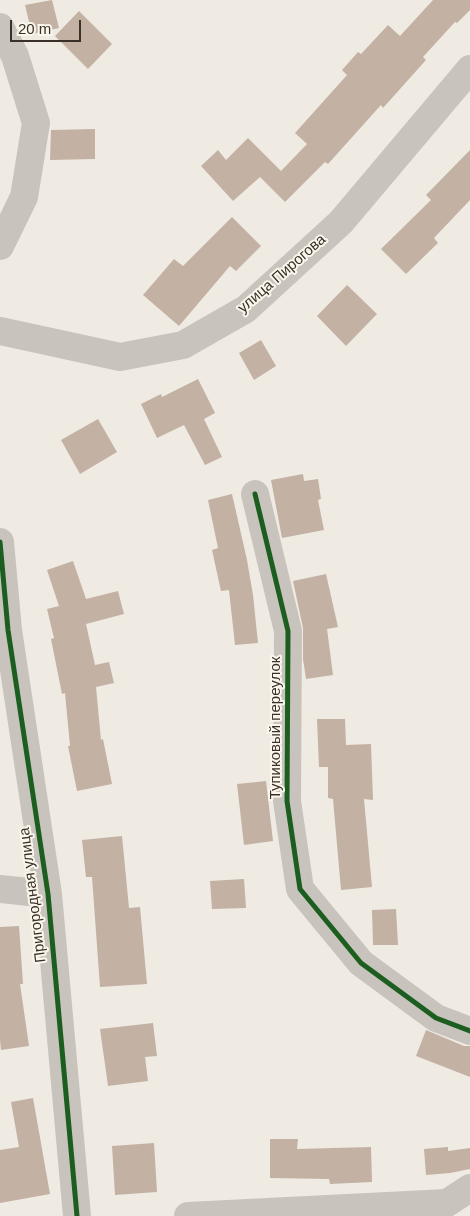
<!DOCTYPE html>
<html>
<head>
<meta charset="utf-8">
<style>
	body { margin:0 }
	#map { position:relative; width:470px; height:1216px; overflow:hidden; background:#efebe3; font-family:Arial,sans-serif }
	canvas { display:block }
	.scale { position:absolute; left:10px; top:20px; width:71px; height:22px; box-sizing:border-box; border:2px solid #393029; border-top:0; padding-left:6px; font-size:15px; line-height:18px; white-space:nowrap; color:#393029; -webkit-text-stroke:4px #fbf6eb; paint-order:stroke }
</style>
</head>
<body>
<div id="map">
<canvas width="470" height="1216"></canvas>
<div class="scale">20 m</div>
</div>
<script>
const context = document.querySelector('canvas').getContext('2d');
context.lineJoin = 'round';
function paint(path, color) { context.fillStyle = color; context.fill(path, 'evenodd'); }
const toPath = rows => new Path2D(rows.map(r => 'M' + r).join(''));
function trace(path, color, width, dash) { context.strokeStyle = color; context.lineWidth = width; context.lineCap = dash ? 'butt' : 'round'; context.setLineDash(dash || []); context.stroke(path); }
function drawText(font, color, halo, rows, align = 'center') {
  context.font = font + ' Arial,sans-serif'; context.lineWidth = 4; context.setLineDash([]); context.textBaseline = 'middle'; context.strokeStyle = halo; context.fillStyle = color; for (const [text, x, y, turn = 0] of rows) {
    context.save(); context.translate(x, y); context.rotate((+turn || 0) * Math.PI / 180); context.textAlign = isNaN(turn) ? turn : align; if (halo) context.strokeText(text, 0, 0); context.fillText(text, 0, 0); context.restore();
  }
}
paint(toPath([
	[52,0,59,28,32,34,25,5],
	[433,0,470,0,470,10,457,23,455,22,423,57,426,60,383,108,381,105,328,164,325,162,285,202,260,177,233,201,201,166,218,150,226,160,248,138,281,171,307,144,295,133,347,75,342,70,358,52,361,54,388,25,400,36],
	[79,11,112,44,88,69,55,36],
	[95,129,95,159,50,160,51,130],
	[470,150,470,200,434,238,438,243,406,274,381,249,431,200,426,195],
	[232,217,261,246,236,271,230,266,179,326,143,295,174,259,183,266],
	[347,285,377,314,346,346,317,316],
	[261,340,276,366,254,380,239,353],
	[198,379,215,413,204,419,222,457,205,465,184,425,157,438,141,404,161,394,162,397],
	[98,419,117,452,80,474,61,440],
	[303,474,304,481,318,479,321,499,318,500,324,530,282,538,271,480],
	[232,494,247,560,253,595,258,643,235,645,229,590,221,591,212,550,218,548,208,500],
	[73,561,86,599,118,591,124,614,86,624,95,665,109,662,114,683,96,687,101,740,103,739,112,784,77,791,68,746,70,746,65,693,62,694,51,639,54,638,47,609,59,606,47,570],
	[326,574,338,627,327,629,333,675,306,679,303,659,303,628,293,581],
	[317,719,345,719,346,745,371,744,373,800,364,799,372,887,341,890,333,799,328,798,328,767,319,767],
	[266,781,273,841,244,845,237,784],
	[122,836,129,908,140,907,147,984,100,987,92,877,86,877,82,840],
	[244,879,246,908,212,909,210,881],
	[396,909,398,945,373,945,372,910],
	[19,926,23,984,20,984,29,1046,1,1050,0,1040,0,927],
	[153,1023,157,1056,145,1057,148,1081,108,1086,100,1029],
	[426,1030,464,1046,470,1046,470,1077,416,1056],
	[33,1098,50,1194,0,1203,0,1150,19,1147,11,1102],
	[270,1139,298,1139,297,1149,371,1147,372,1182,330,1184,329,1179,270,1178],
	[154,1143,157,1192,115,1195,112,1146],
	[448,1147,448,1151,470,1148,470,1169,450,1173,426,1175,424,1149]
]), '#c3b1a4');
trace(toPath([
	[0,27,15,56,36,123,24,197,0,246],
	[0,331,120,357,183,345,246,309,341,222,470,69],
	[255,494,288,631,287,801,300,889,361,963,436,1018,470,1031],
	[0,542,8,630,48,894,77,1216],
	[0,889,48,894],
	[188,1216,447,1203,470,1188]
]), '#c8c3bc', 28);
trace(toPath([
	[255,494,288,631,287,801,300,889,361,963,436,1018,470,1031],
	[0,542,8,630,48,894,77,1216]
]), '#1b5e20', 5);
drawText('15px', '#393029', '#fbf6eb', [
	["улица Пирогова",282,274,-41],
	["Тупиковый переулок",276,728,-90],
	["Пригородная улица",33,895,-97]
]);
</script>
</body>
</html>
